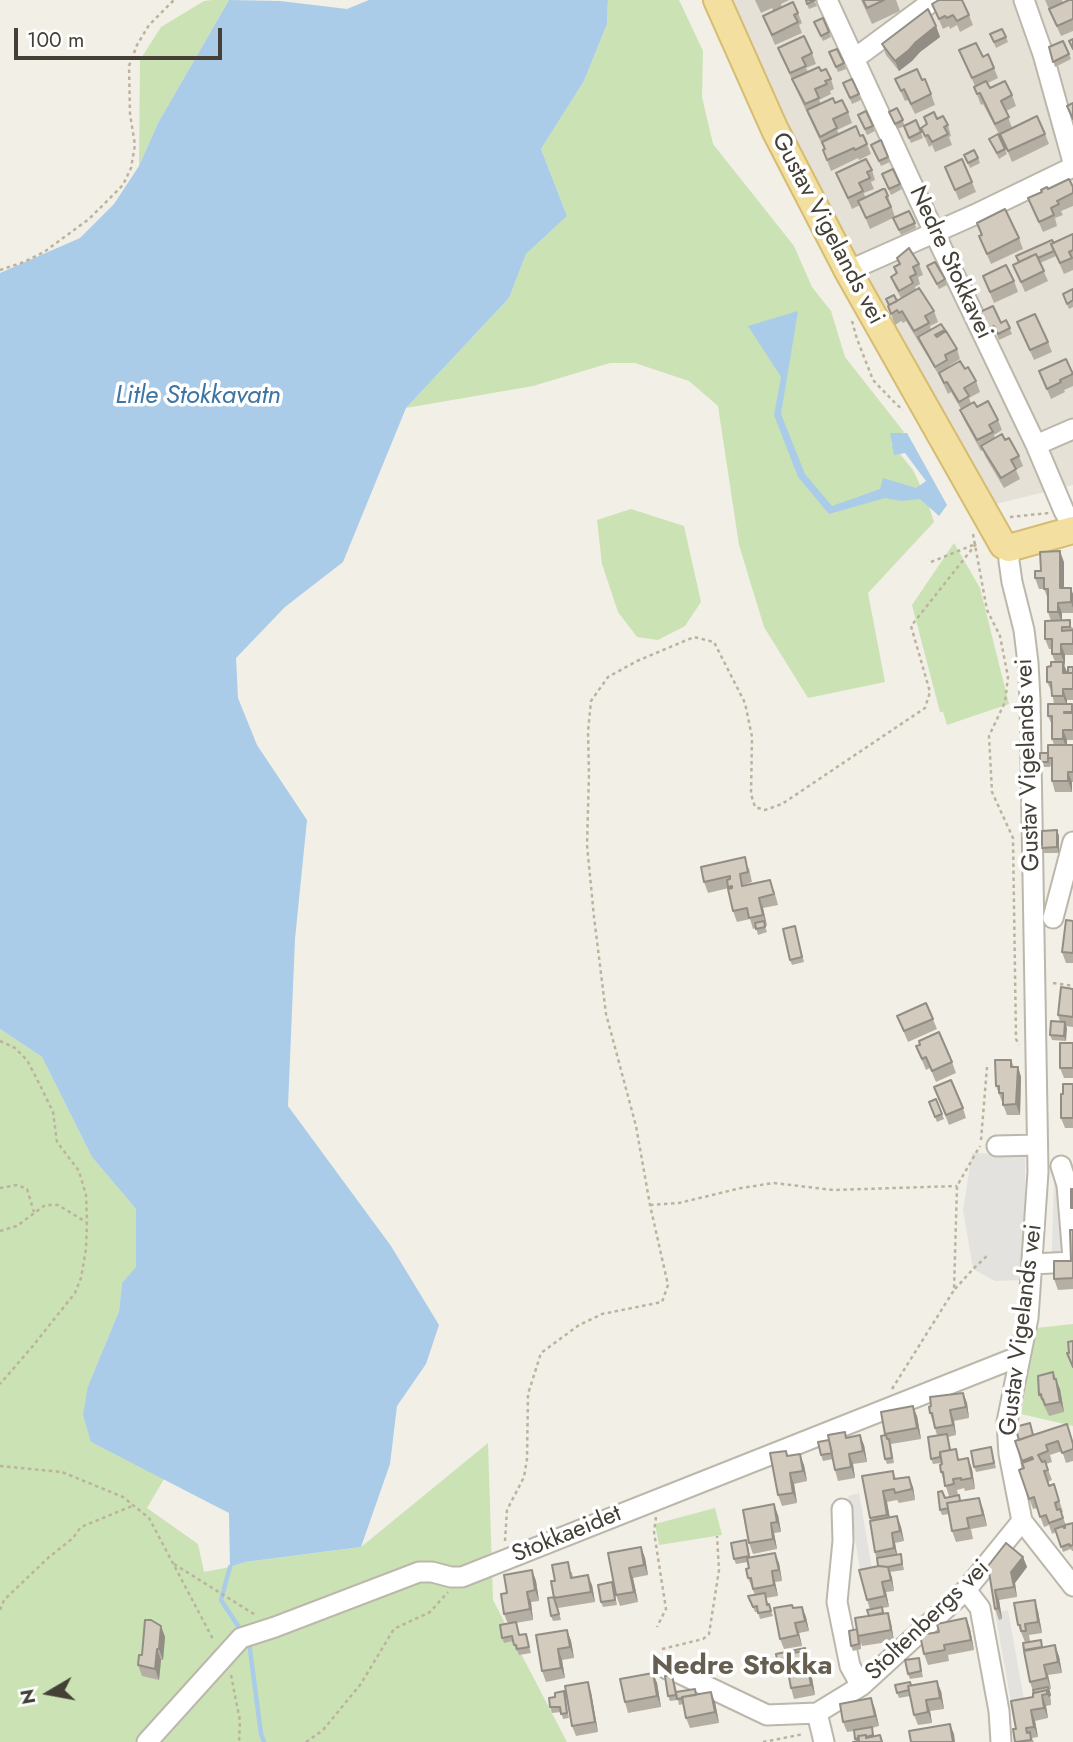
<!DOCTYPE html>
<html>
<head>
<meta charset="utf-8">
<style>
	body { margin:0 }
	#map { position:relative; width:1073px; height:1742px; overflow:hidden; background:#f2efe7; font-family:Jost,sans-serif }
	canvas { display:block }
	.north { position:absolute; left:14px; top:1658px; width:70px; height:70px; -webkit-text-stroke:5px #fff; paint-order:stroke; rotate:260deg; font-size:19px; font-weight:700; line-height:28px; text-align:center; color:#444037 }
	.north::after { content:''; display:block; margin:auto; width:24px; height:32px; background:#444037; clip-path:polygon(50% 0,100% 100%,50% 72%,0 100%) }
	.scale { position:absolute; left:14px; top:28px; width:208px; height:32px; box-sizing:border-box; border:4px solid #444037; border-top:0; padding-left:9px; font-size:21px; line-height:24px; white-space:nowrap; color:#444037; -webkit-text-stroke:5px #fff; paint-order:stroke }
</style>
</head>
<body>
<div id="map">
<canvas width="1073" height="1742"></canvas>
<div class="north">N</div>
<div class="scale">100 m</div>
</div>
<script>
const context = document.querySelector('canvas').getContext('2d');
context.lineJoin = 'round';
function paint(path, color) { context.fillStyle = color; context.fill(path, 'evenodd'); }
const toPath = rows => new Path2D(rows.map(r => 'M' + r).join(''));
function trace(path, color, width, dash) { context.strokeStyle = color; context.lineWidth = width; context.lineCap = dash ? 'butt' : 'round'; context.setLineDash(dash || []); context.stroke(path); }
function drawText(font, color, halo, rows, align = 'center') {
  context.font = font + ' Jost,sans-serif'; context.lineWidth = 7; context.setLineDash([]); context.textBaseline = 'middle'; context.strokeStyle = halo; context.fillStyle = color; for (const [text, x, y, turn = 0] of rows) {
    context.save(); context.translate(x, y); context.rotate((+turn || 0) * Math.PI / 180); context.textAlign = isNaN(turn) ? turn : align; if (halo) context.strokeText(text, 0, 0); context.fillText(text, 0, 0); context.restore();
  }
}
paint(toPath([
	[726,0,1073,0,1073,485,992,505,815,194]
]), '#e5e1d6');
paint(toPath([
	[212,0,229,0,158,123,139,166,140,60,161,27,204,1],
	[608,0,679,0,703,51,702,97,713,144,794,246,812,287,831,311,845,357,904,432,891,443,913,470,927,500,934,522,868,593,885,682,808,698,764,627,739,545,718,406,689,381,635,363,610,363,533,386,406,408,509,298,526,254,567,216,541,149,584,81,607,24],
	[631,509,684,526,701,602,685,626,658,640,637,637,618,612,602,564,597,520],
	[954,543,980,588,1009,704,947,725,943,712,940,712,912,605],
	[0,1029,42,1057,92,1157,136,1209,136,1268,122,1283,119,1311,88,1386,91,1442,164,1479,147,1508,198,1544,204,1572,230,1567,245,1562,361,1547,488,1443,493,1600,567,1742,0,1742],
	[1073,1324,1073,1426,1021,1414,1036,1328],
	[715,1508,722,1535,659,1545,655,1524]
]), '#cbe2b5');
paint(toPath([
	[972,1153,1025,1155,1025,1280,995,1281,973,1269,963,1210],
	[1073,1174,1073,1270,1051,1272,1054,1183],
	[859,1493,873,1574,861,1576,848,1496],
	[1008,1610,1025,1705,1012,1707,995,1613]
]), '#e3e2df');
paint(toPath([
	[229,0,280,1,347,9,369,0,608,0,607,24,584,81,541,149,567,216,526,254,509,298,406,408,343,562,285,607,236,658,238,698,257,745,307,820,295,939,288,1106,391,1246,439,1325,426,1364,397,1406,390,1464,361,1547,245,1562,230,1567,229,1513,91,1442,83,1415,88,1386,119,1311,122,1283,136,1267,136,1209,92,1157,42,1057,0,1029,0,273,80,238,114,204,139,166,158,123],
	[798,311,781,414,805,474,832,506,880,489,883,478,916,488,926,481,905,453,894,455,890,433,907,433,947,505,939,516,920,499,901,501,885,498,829,514,798,477,774,415,781,377,748,326]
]), '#aacce8');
trace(toPath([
	[230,1567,221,1600,242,1632],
	[249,1642,261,1734,264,1742]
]), '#aacce8', 4.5);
const minor = toPath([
	[827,0,934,232,1036,445,1064,511,1073,526],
	[1024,0,1043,54,1073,162],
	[854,59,934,0],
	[848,271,974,215,1073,167],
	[1036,445,1073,429],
	[1009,548,1009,561,1012,582,1024,630,1028,663,1030,699,1038,1172,1028,1318,1007,1422,1008,1439,1009,1454,1022,1521,1073,1586],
	[1053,918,1073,842],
	[997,1146,1037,1145],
	[1061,1166,1067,1185,1073,1258],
	[1032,1264,1073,1262],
	[842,1509,843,1541,837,1602,850,1666,861,1686],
	[966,1590,980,1608,999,1711,1001,1742],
	[667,1669,679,1673,767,1715,817,1713,861,1686,966,1590,1022,1521],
	[817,1713,824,1742],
	[147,1742,241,1638,275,1627,419,1572,432,1572,451,1577,462,1577,1020,1356]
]);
const major = toPath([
	[717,0,775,130,848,271,1003,545,1009,548,1073,530]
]);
trace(minor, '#bcb7ab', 23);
trace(major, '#d6bc71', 30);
trace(toPath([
	[0,270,24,262,44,252,89,219,123,185,131,168,135,145,130,114,129,66,137,45,149,25,174,0],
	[852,321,857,339,873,380,896,404,903,410],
	[1010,517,1049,513],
	[973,534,987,610,1000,636,1008,677,1005,702,989,736,992,792,1013,838,1016,1039,1019,1045],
	[931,562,973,545],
	[1053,983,1073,986],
	[0,1041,15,1048,27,1060,41,1087,53,1112,57,1142,79,1171,86,1195,87,1222,86,1249,81,1278,75,1293,32,1347,0,1384],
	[981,1140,987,1067],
	[0,1188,17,1185,27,1189,34,1212],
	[650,1205,679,1203,741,1188,774,1183,833,1190,957,1186],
	[0,1231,17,1226,45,1205,58,1205,86,1222],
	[955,1289,973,1269,989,1254],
	[892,1389,954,1290,957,1186,980,1146],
	[0,1466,62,1472,123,1497,149,1518,214,1641],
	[656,1517,654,1532,666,1609,657,1627],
	[505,1541,507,1510,524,1477,527,1459,528,1394,541,1353,579,1325,602,1314,662,1302,668,1285,650,1205,636,1126,606,1014,594,917,587,845,589,775,588,732,591,701,608,677,637,661,694,637,714,642,745,703,752,737,751,794,755,807,765,810,782,804,925,708,930,692,911,626,976,544],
	[174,1564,257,1616],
	[0,1610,4,1600,48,1558,73,1538,81,1527,132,1506],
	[662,1649,703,1639,709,1634,719,1570,717,1536],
	[231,1675,240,1721,239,1742],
	[306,1742,323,1730,360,1685,394,1629,430,1612,448,1592],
	[763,1742,804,1734]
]), '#bcb39e', 2.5, [3.5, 3.5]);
trace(minor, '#fff', 19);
trace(major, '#f3df9f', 26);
paint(toPath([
	[755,0,789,0,781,4,782,7,798,13,802,23,799,25,802,33,775,45,763,16,773,11,772,8,761,13],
	[805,0,814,0,817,6,809,9],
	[861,0,896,0,900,11,872,24],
	[1045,0,1062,0,1063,3,1073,0,1073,31,1061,36],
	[932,4,969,15,973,25,960,32,957,25,950,29,949,26,943,29],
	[823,18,831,37,823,41,816,27],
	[936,26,940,37,920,52,912,61,899,71,886,55,882,44],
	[990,34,1006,37,1008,42,996,48],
	[1049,47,1069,54,1071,59,1055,67],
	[778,48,812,53,816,64,806,68,808,72,821,71,831,79,834,89,830,91,831,94,819,100,821,104,835,103,848,112,852,123,837,130,839,134,860,136,867,144,871,154,859,160,858,158,831,171,823,150,824,149,823,147,796,89],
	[959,50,983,57,994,68,998,78,988,83,990,88,1012,95,1016,106,1006,111,1012,128,999,134,983,104,981,105,974,87,975,86],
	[829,52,844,63,846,69,838,72],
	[852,79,861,100,852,104,843,83],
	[895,79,922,80,931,94,935,105,915,114,908,100,905,101],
	[897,108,905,126,897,129,889,112],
	[866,111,875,131,867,135,858,115],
	[924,117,937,119,948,125,951,136,949,137,952,145,935,152,932,145,929,147,921,128,927,124],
	[906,131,921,132,923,138,911,143],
	[1000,134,1045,134,1049,144,1012,162],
	[989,139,1005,149,1007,154,999,159],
	[871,145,888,157,890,162,881,166],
	[964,155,978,158,980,163,970,168],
	[945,167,972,182,976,192,959,200],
	[893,169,902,189,891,195,882,174],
	[872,170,875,180,871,182,874,189,864,193,865,197,888,196,895,217,870,229,860,205,852,209,836,173],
	[1073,187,1073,206,1061,211,1063,215,1055,218,1057,226,1043,232,1028,198,1048,189],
	[893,218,915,223,916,228,901,235],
	[977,223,1019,238,1023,249,991,264,979,236,981,235],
	[1073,234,1073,270,1064,274,1056,256,1040,263,1048,281,1025,292,1013,265],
	[897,258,919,264,923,275,918,277,920,284,915,287,916,290,934,311,938,322,930,326,931,330,945,330,957,349,960,359,949,366,950,367,965,369,976,381,980,392,969,398,971,403,998,420,1002,430,994,435,995,438,1005,440,1019,456,1023,466,1016,470,1020,479,1004,488,985,456,983,450,981,451,964,420,960,410,961,409,951,392,948,394,940,377,906,321,903,323,901,321,895,325,886,299,897,301,901,298,895,287,891,277,896,274,894,267,899,264],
	[927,266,945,279,947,285,939,289],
	[983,276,1014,281,1018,292,994,303],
	[1073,289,1073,307,1069,309,1063,294],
	[982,317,1001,323,1006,320,1012,334,999,340,996,332,990,334],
	[1017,322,1048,342,1052,352,1034,360],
	[1039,371,1073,373,1073,386,1064,390,1065,392,1051,399],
	[1064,562,1064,588,1073,594,1073,613,1062,613,1062,620,1073,628,1073,655,1065,655,1065,665,1064,665,1067,673,1073,667,1073,700,1067,700,1067,704,1073,708,1073,740,1067,740,1067,745,1073,746,1073,782,1072,782,1072,792,1055,792,1052,781,1052,769,1050,765,1050,767,1042,767,1040,762,1054,745,1052,739,1052,725,1048,716,1054,704,1052,692,1047,682,1051,666,1055,662,1052,654,1052,649,1049,649,1045,639,1051,621,1048,612,1048,599,1044,589,1039,589,1035,578,1041,571],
	[1057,830,1059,836,1059,853,1044,853,1042,848],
	[749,868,752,882,743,885,744,886,774,890,778,905,763,908,767,926,765,926,767,932,758,935,756,928,753,929,750,919,737,922,733,911,729,888,708,893,704,882],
	[1073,921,1073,963,1066,963,1062,952],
	[795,926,804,962,792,965,790,960],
	[1073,989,1073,1027,1066,1026,1066,1041,1052,1040,1050,1035,1060,1022,1058,1015],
	[897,1016,933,1019,937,1029,908,1042],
	[1073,1043,1073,1078,1064,1078,1060,1068],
	[916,1046,952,1062,956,1073,936,1082,930,1068,926,1070],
	[1011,1060,1014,1067,1018,1067,1021,1077,1020,1115,1007,1115,996,1086],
	[1073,1084,1073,1128,1065,1128,1061,1118,1063,1094],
	[934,1087,963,1108,966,1118,949,1125],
	[936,1099,944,1119,937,1122,929,1102],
	[1073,1230,1073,1289,1058,1290,1054,1279,1071,1261],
	[1055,1379,1060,1389,1064,1412,1049,1416,1039,1395],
	[963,1393,967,1403,969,1418,954,1421,956,1435,948,1437,951,1450,960,1460,968,1458,972,1469,975,1489,965,1491,964,1488,957,1490,958,1495,949,1496,941,1472,941,1463,933,1464,931,1459,937,1435,930,1413],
	[881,1412,917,1416,921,1439,891,1444,894,1463,887,1464,885,1459,886,1435],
	[845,1432,847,1437,864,1445,867,1462,853,1464,855,1478,838,1481,835,1470,833,1459,823,1461,821,1455,829,1440],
	[1033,1435,1073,1442,1073,1461,1066,1463,1062,1451,1050,1455,1052,1462,1046,1464,1052,1480,1048,1482,1049,1486,1054,1484,1063,1512,1061,1513,1066,1525,1073,1523,1073,1551,1072,1551,1071,1549,1063,1552,1056,1532,1052,1534,1049,1525,1044,1527,1037,1508,1033,1509,1019,1470,1024,1468,1015,1441],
	[991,1447,996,1468,976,1472,974,1467],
	[786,1451,788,1456,804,1465,807,1481,794,1484,797,1503,782,1506,778,1495],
	[893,1471,896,1479,913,1487,915,1500,899,1503,897,1500,887,1502,890,1518,897,1516,901,1527,904,1541,895,1543,897,1555,901,1554,904,1570,890,1572,894,1591,886,1592,889,1607,882,1608,884,1613,888,1613,891,1623,894,1641,862,1646,861,1642,861,1649,853,1651,851,1646,857,1629,869,1616,870,1609,867,1600,878,1566,875,1552,870,1518],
	[961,1501,983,1509,987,1526,971,1529,973,1539,956,1542,952,1531,949,1514,942,1515,940,1510],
	[778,1515,781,1532,774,1533,777,1549,753,1554,749,1543],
	[748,1546,750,1557,779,1563,782,1581,775,1582,778,1596,766,1598,773,1616,760,1619,758,1612,755,1612,748,1596,755,1595,748,1578,749,1568,748,1562,736,1564,734,1559],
	[641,1547,645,1558,648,1575,633,1578,638,1602,620,1606,616,1595,608,1553],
	[1023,1557,1027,1567,1015,1583,1017,1597,999,1600,1002,1619,999,1620,995,1609,988,1566],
	[532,1570,536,1581,539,1601,531,1602,533,1620,516,1623,520,1635,526,1634,531,1653,519,1655,517,1650,516,1651,513,1641,504,1643,502,1638,508,1624,504,1614,507,1593],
	[572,1572,573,1578,592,1585,595,1602,558,1608,561,1620,553,1621,551,1616,554,1597,555,1581],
	[614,1588,617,1605,603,1607,601,1602],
	[802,1607,806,1617,809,1631,799,1633,802,1646,784,1649,780,1639,793,1608],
	[1038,1611,1042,1633,1029,1635,1030,1641,1025,1642,1018,1625],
	[966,1618,970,1629,974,1650,948,1655,949,1661,928,1665,924,1654,939,1632],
	[161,1626,165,1637,163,1660,161,1660,159,1680,142,1676,138,1665,142,1655],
	[567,1630,571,1641,574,1658,562,1660,565,1678,546,1682,542,1671],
	[1043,1647,1059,1656,1062,1673,1048,1675,1051,1689,1049,1689,1051,1701,1051,1705,1046,1706,1048,1718,1035,1721,1038,1737,1032,1738,1034,1742,1015,1742,1016,1729,1033,1697,1033,1691,1030,1682],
	[805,1648,809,1661,815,1695,794,1699,791,1688,788,1675,781,1676,776,1654],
	[919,1658,923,1677,910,1679,908,1674],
	[653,1673,657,1683,661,1707,628,1713,625,1702],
	[674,1680,677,1692,697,1694,715,1702,719,1723,690,1728,686,1718,684,1704,679,1705,678,1700,670,1701,668,1696],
	[911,1685,941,1691,944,1709,930,1711,932,1723,918,1725,914,1715,910,1696,899,1698,897,1693],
	[564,1691,569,1718,563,1719,561,1712,552,1713,550,1707],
	[591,1692,598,1732,576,1736,572,1726],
	[871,1698,875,1709,879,1726,872,1728,874,1736,880,1735,883,1742,853,1742,856,1741,854,1731,847,1732,843,1722]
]), '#b5afa3');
paint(toPath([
	[936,26,940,37,920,52,912,61,899,71,895,61,916,42],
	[1060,551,1064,562,1064,599,1060,588],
	[1071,588,1073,594,1073,608,1071,602],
	[1058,603,1062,613,1062,623,1058,612],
	[1061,644,1065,655,1065,665,1061,654],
	[1063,662,1067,672,1067,684,1063,673],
	[1063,689,1067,700,1067,706,1063,696],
	[1063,730,1067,740,1067,750,1063,739],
	[1068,772,1072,782,1072,792,1068,781],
	[1057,830,1059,836,1059,853,1057,847],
	[759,898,763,908,767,926,763,915],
	[1065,1022,1067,1028,1066,1041,1064,1036],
	[1018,1067,1021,1077,1020,1115,1016,1104],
	[1053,1372,1060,1389,1064,1412,1060,1402],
	[963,1393,967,1403,969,1418,966,1407],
	[913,1406,917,1416,921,1439,917,1428],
	[950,1410,954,1421,956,1435,953,1425],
	[860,1435,864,1445,867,1462,863,1451],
	[800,1454,804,1465,807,1481,803,1471],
	[849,1454,853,1464,855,1478,851,1467],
	[968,1458,972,1469,975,1489,972,1478],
	[790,1473,794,1484,797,1503,793,1493],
	[909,1477,913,1487,915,1500,912,1489],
	[883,1491,887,1502,891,1525,887,1515],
	[979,1498,983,1509,987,1526,983,1515],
	[774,1504,778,1515,781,1532,777,1522],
	[897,1516,901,1527,904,1541,900,1531],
	[771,1523,774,1533,777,1549,773,1539],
	[892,1533,895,1543,898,1559,894,1548],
	[641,1547,645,1558,648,1575,644,1565],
	[775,1553,779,1563,782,1581,779,1570],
	[1023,1557,1027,1567,1015,1583,1017,1597,1014,1587,1011,1572],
	[888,1567,892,1577,894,1591,891,1580],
	[629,1568,633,1578,638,1602,634,1592],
	[532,1570,536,1581,539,1601,535,1590],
	[772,1571,775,1582,778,1596,774,1585],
	[588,1575,592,1585,595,1602,591,1592],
	[882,1582,886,1592,889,1607,885,1596],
	[995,1590,999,1600,1002,1619,998,1608],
	[527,1592,531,1602,533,1620,530,1609],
	[1035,1600,1038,1611,1042,1633,1038,1622],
	[802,1607,806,1617,809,1631,805,1621],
	[888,1613,891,1623,894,1641,891,1630],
	[966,1618,970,1629,974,1650,971,1640],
	[795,1623,799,1633,802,1646,798,1635],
	[161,1626,165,1637,163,1660,159,1649],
	[567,1630,571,1641,574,1658,570,1647],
	[1055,1645,1059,1656,1062,1673,1058,1662],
	[157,1649,161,1660,159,1680,155,1669],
	[558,1649,562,1660,565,1678,561,1668],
	[805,1651,809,1661,815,1695,811,1685],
	[1044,1665,1048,1675,1051,1689,1047,1678],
	[653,1673,657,1683,661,1707,657,1696],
	[937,1681,941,1691,944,1709,940,1698],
	[588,1682,591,1692,598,1732,595,1722],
	[711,1692,715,1702,719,1723,715,1712],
	[1042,1695,1046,1706,1048,1718,1044,1708],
	[871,1698,875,1709,879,1726,875,1716],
	[926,1700,930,1711,932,1723,928,1712],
	[1031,1710,1035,1721,1038,1737,1034,1727],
	[950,1724,954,1734,955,1742,953,1742]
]), '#938e85');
const building = toPath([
	[806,0,815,0,807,4,806,0],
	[863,0,884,0,867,8,863,0],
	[939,0,962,0,969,15,957,21,953,15,947,18,945,16,939,19,932,4,939,0],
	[1069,0,1073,0,1073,19,1057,26,1049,9,1069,0],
	[793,2,798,13,794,15,798,22,772,35,763,16,793,2],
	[928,9,936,26,916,42,909,50,895,61,882,44,928,9],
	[823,18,829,32,821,36,814,22,823,18],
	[1002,29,1006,37,994,42,990,34,1002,29],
	[804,36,812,53,802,58,806,66,790,73,778,48,804,36],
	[1073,39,1073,49,1069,41,1073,39],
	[1063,41,1069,54,1053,62,1049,47,1063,41],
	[976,43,983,57,988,54,994,68,972,78,959,50,976,43],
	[837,49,844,63,836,67,829,52,837,49],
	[819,67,821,71,826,69,831,79,825,81,827,84,815,89,819,98,805,104,792,79,819,67],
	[917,69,922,80,925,79,931,94,911,104,904,89,901,91,895,79,917,69],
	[852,79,859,94,850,98,843,83,852,79],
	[986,81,990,88,1005,81,1012,95,1001,101,1009,117,995,124,980,93,977,94,974,87,986,81],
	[833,98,835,103,842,100,848,112,833,119,837,128,820,137,807,110,833,98],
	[1073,103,1073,119,1067,106,1073,103],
	[897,108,903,120,895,124,889,112,897,108],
	[866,111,873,126,865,129,858,115,866,111],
	[934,112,937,119,943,116,948,125,944,127,948,134,932,142,928,135,925,136,921,128,927,124,924,117,934,112],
	[1037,116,1045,134,1008,151,1000,134,1037,116],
	[916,120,921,132,909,138,904,126,916,120],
	[856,126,860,136,863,135,867,144,855,150,854,148,827,160,823,150,825,149,822,142,856,126],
	[998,134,1005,149,997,153,989,139,998,134],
	[881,140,888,157,879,161,871,145,881,140],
	[974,150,978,158,968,163,964,155,974,150],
	[866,159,872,170,867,172,870,178,859,183,863,191,848,198,836,173,866,159],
	[962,159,972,182,955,190,945,167,962,159],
	[893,169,900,184,889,189,882,174,893,169],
	[1069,179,1073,187,1073,193,1057,201,1059,204,1051,208,1054,215,1039,222,1028,198,1042,192,1041,190,1047,187,1048,189,1069,179],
	[883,189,885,189,888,196,886,197,891,207,866,218,858,201,883,189],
	[1005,209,1019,238,987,254,979,236,982,235,977,223,1005,209],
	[909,211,915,223,899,230,893,218,909,211],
	[1073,234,1073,250,1069,252,1072,258,1060,263,1051,244,1073,234],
	[1052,240,1054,243,1051,244,1054,251,1038,258,1036,254,1019,262,1016,256,1052,240],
	[909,248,919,264,913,267,916,274,910,277,913,283,899,291,891,277,897,273,894,267,900,264,897,258,909,248],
	[1036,254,1044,271,1021,282,1013,265,1036,254],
	[935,262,945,279,937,284,927,266,935,262],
	[1006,265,1014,281,990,292,983,276,1006,265],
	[919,288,934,311,925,316,929,323,914,331,902,311,899,313,897,310,891,314,888,306,919,288],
	[1073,289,1073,300,1067,304,1063,294,1073,289],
	[894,295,897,301,889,305,886,299,894,295],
	[993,306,1001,323,1006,320,1010,328,998,334,994,326,988,329,980,312,993,306],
	[1035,314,1048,342,1030,350,1017,322,1035,314],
	[941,324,945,330,935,335,937,337,946,331,957,349,945,355,947,360,935,367,918,337,941,324],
	[1066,359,1073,374,1060,380,1061,382,1047,389,1039,371,1066,359],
	[960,361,965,369,968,367,976,381,964,388,969,396,959,402,947,382,944,383,939,373,960,361],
	[988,401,998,420,989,425,993,432,977,440,960,410,974,402,977,407,988,401],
	[1002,434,1005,440,1009,438,1019,456,1011,460,1016,469,1001,478,981,446,1002,434],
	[1060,551,1060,588,1071,588,1071,602,1058,603,1058,612,1048,612,1048,589,1044,589,1044,578,1035,578,1035,571,1041,571,1040,552,1060,551],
	[1070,620,1070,627,1062,627,1062,631,1073,630,1073,644,1061,644,1061,654,1052,654,1052,639,1045,639,1045,621,1070,620],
	[1051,662,1063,662,1063,673,1073,673,1073,689,1063,689,1063,696,1052,696,1051,682,1047,682,1047,667,1051,666,1051,662],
	[1068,667,1073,667,1073,673,1068,673,1068,667],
	[1048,704,1072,704,1072,712,1064,712,1064,713,1073,713,1073,730,1063,730,1063,739,1052,739,1052,716,1048,716,1048,704],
	[1048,745,1073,745,1073,772,1068,772,1068,781,1052,781,1052,758,1048,758,1048,745],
	[1040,753,1048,753,1048,762,1040,762,1040,753],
	[1057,830,1057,847,1042,848,1042,831,1057,830],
	[745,857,748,872,740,874,742,886,770,880,774,894,759,898,763,915,749,918,747,908,733,911,728,889,732,888,732,886,728,887,727,880,730,879,730,876,704,882,701,867,745,857],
	[1066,920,1073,921,1073,953,1062,952,1066,920],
	[764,921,765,927,756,929,755,923,764,921],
	[795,926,802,957,790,960,783,929,795,926],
	[1061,987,1073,989,1073,1017,1058,1015,1061,987],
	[926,1003,933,1019,904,1031,897,1016,926,1003],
	[1051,1021,1065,1022,1064,1036,1050,1035,1051,1021],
	[939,1032,952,1062,932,1071,926,1057,922,1059,916,1046,920,1045,919,1041,939,1032],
	[1060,1043,1073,1043,1073,1068,1060,1068,1060,1043],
	[995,1060,1011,1060,1011,1067,1018,1067,1016,1104,1003,1105,1003,1093,999,1093,999,1086,996,1086,995,1060],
	[951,1080,963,1108,946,1115,934,1087,951,1080],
	[1063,1084,1073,1084,1073,1118,1061,1118,1061,1094,1063,1094,1063,1084],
	[936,1099,942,1114,935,1117,929,1102,936,1099],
	[1071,1189,1073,1189,1073,1208,1071,1208,1071,1189],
	[1070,1230,1073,1230,1073,1278,1054,1279,1054,1261,1071,1261,1070,1230],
	[1073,1341,1073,1367,1067,1353,1069,1353,1068,1342,1073,1341],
	[1053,1372,1054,1379,1056,1379,1060,1402,1045,1405,1043,1399,1042,1399,1041,1394,1039,1395,1038,1376,1053,1372],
	[963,1393,966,1407,950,1410,953,1425,935,1428,932,1413,930,1413,929,1407,931,1406,930,1397,963,1393],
	[913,1406,917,1428,885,1434,881,1412,913,1406],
	[1030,1423,1033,1435,1019,1440,1015,1427,1030,1423],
	[1067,1424,1073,1444,1073,1449,1062,1453,1058,1441,1046,1445,1048,1451,1038,1455,1042,1462,1045,1461,1048,1470,1044,1471,1049,1486,1054,1484,1059,1501,1055,1503,1057,1510,1060,1509,1063,1518,1049,1523,1046,1515,1040,1517,1034,1497,1029,1499,1019,1470,1024,1468,1022,1463,1033,1459,1032,1457,1022,1461,1015,1441,1067,1424],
	[845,1432,846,1438,860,1435,863,1451,849,1454,851,1467,835,1470,828,1435,845,1432],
	[947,1434,950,1450,940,1452,940,1457,931,1459,928,1437,947,1434],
	[886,1435,887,1439,889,1439,892,1458,885,1459,881,1436,886,1435],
	[829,1440,832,1453,821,1455,818,1442,829,1440],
	[991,1447,994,1463,974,1467,971,1451,991,1447],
	[956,1449,958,1460,968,1458,972,1478,961,1480,961,1478,953,1479,954,1484,945,1486,943,1472,941,1472,940,1465,942,1464,940,1452,956,1449],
	[786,1451,787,1456,800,1454,803,1471,790,1473,793,1493,778,1495,770,1453,786,1451],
	[893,1471,894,1479,909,1477,912,1489,895,1493,894,1489,883,1491,887,1515,870,1518,862,1476,893,1471],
	[942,1491,945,1498,959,1495,960,1501,947,1503,948,1508,940,1510,938,1492,942,1491],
	[979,1498,983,1515,967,1518,969,1528,952,1531,947,1503,979,1498],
	[774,1504,777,1522,771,1523,773,1539,749,1543,743,1510,774,1504],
	[897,1516,900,1531,892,1533,894,1548,875,1552,870,1521,897,1516],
	[1073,1523,1073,1545,1070,1546,1069,1544,1061,1547,1055,1529,1063,1526,1064,1528,1065,1528,1065,1525,1073,1523],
	[746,1540,749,1556,734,1559,731,1543,746,1540],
	[1006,1543,1023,1557,1011,1572,1014,1587,995,1590,998,1608,995,1609,988,1566,1006,1543],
	[641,1547,644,1565,629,1568,634,1592,616,1595,608,1553,641,1547],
	[775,1553,779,1570,772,1571,774,1585,753,1589,751,1578,748,1578,746,1569,749,1568,747,1558,775,1553],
	[901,1554,902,1564,888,1567,878,1566,877,1558,901,1554],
	[568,1562,571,1578,588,1575,591,1592,554,1598,551,1581,555,1581,552,1565,568,1562],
	[879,1566,888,1567,891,1580,882,1582,885,1596,867,1600,859,1570,879,1566],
	[532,1570,535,1590,527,1592,530,1609,504,1614,501,1594,507,1593,504,1575,532,1570],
	[612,1582,615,1600,601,1602,598,1585,612,1582],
	[765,1593,767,1605,769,1604,771,1611,758,1613,757,1606,753,1607,748,1596,765,1593],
	[555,1597,554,1598,559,1614,551,1616,548,1598,555,1597],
	[1035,1600,1038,1622,1025,1624,1026,1631,1021,1631,1020,1625,1018,1625,1014,1603,1035,1600],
	[792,1605,793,1608,802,1607,805,1621,795,1623,798,1635,780,1639,774,1608,792,1605],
	[882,1607,883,1613,869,1616,867,1610,882,1607],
	[888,1613,891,1630,858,1636,855,1618,888,1613],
	[966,1618,971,1640,944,1645,945,1650,924,1654,920,1635,939,1632,937,1624,966,1618],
	[145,1620,151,1620,161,1626,159,1649,157,1649,155,1669,138,1665,139,1655,142,1655,145,1620],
	[516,1622,519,1635,526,1634,529,1647,517,1649,516,1645,514,1645,512,1636,502,1638,500,1625,516,1622],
	[857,1629,859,1644,851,1646,849,1631,857,1629],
	[567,1630,570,1647,558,1649,561,1668,542,1671,536,1635,567,1630],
	[1041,1640,1042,1647,1024,1650,1023,1643,1041,1640],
	[1055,1645,1058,1662,1044,1665,1047,1678,1030,1682,1024,1651,1055,1645],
	[805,1648,806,1653,805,1651,785,1654,785,1657,784,1657,786,1670,779,1671,776,1654,805,1648],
	[805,1651,811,1685,791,1688,785,1654,805,1651],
	[919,1658,921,1671,908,1674,905,1660,919,1658],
	[653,1673,657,1696,625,1702,620,1679,653,1673],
	[672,1675,676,1695,668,1696,665,1676,672,1675],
	[937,1681,940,1698,926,1700,928,1712,914,1715,908,1686,937,1681],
	[588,1682,595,1722,572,1726,565,1686,588,1682],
	[910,1682,911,1685,908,1686,909,1690,897,1693,895,1685,910,1682],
	[1048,1687,1050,1695,1049,1696,1047,1690,1034,1693,1033,1690,1048,1687],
	[695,1689,696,1695,682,1697,683,1698,677,1699,676,1692,695,1689],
	[1047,1690,1047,1694,1042,1695,1044,1708,1031,1710,1034,1727,1026,1728,1027,1733,1030,1732,1031,1740,1015,1742,1013,1729,1016,1729,1011,1701,1033,1697,1033,1693,1047,1690],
	[564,1691,567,1713,561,1714,560,1707,550,1707,549,1698,555,1697,555,1693,564,1691],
	[711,1692,715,1712,686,1718,682,1697,711,1692],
	[871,1698,875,1716,843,1722,840,1704,871,1698],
	[950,1724,953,1742,911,1742,909,1731,950,1724],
	[872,1727,873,1735,866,1737,866,1735,858,1736,859,1738,855,1739,854,1730,872,1727],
	[866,1735,866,1738,880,1735,882,1742,853,1742,859,1741,858,1736,866,1735]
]);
paint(building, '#d2cbbe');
trace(building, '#938e85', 2);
drawText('24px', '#444037', '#fff', [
	["Gustav Vigelands vei",827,229,62],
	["Nedre Stokkavei",950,263,65],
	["Gustav Vigelands vei",1029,765,-92],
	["Gustav Vigelands vei",1022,1330,-83],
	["Stokkaeidet",567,1535,-22],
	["Stoltenbergs vei",928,1621,-44]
]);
drawText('italic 26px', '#3c74a4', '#fff', [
	["Litle Stokkavatn",198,397]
]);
drawText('bold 28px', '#665e4f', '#fff', [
	["Nedre Stokka",742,1667]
]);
</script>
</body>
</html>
